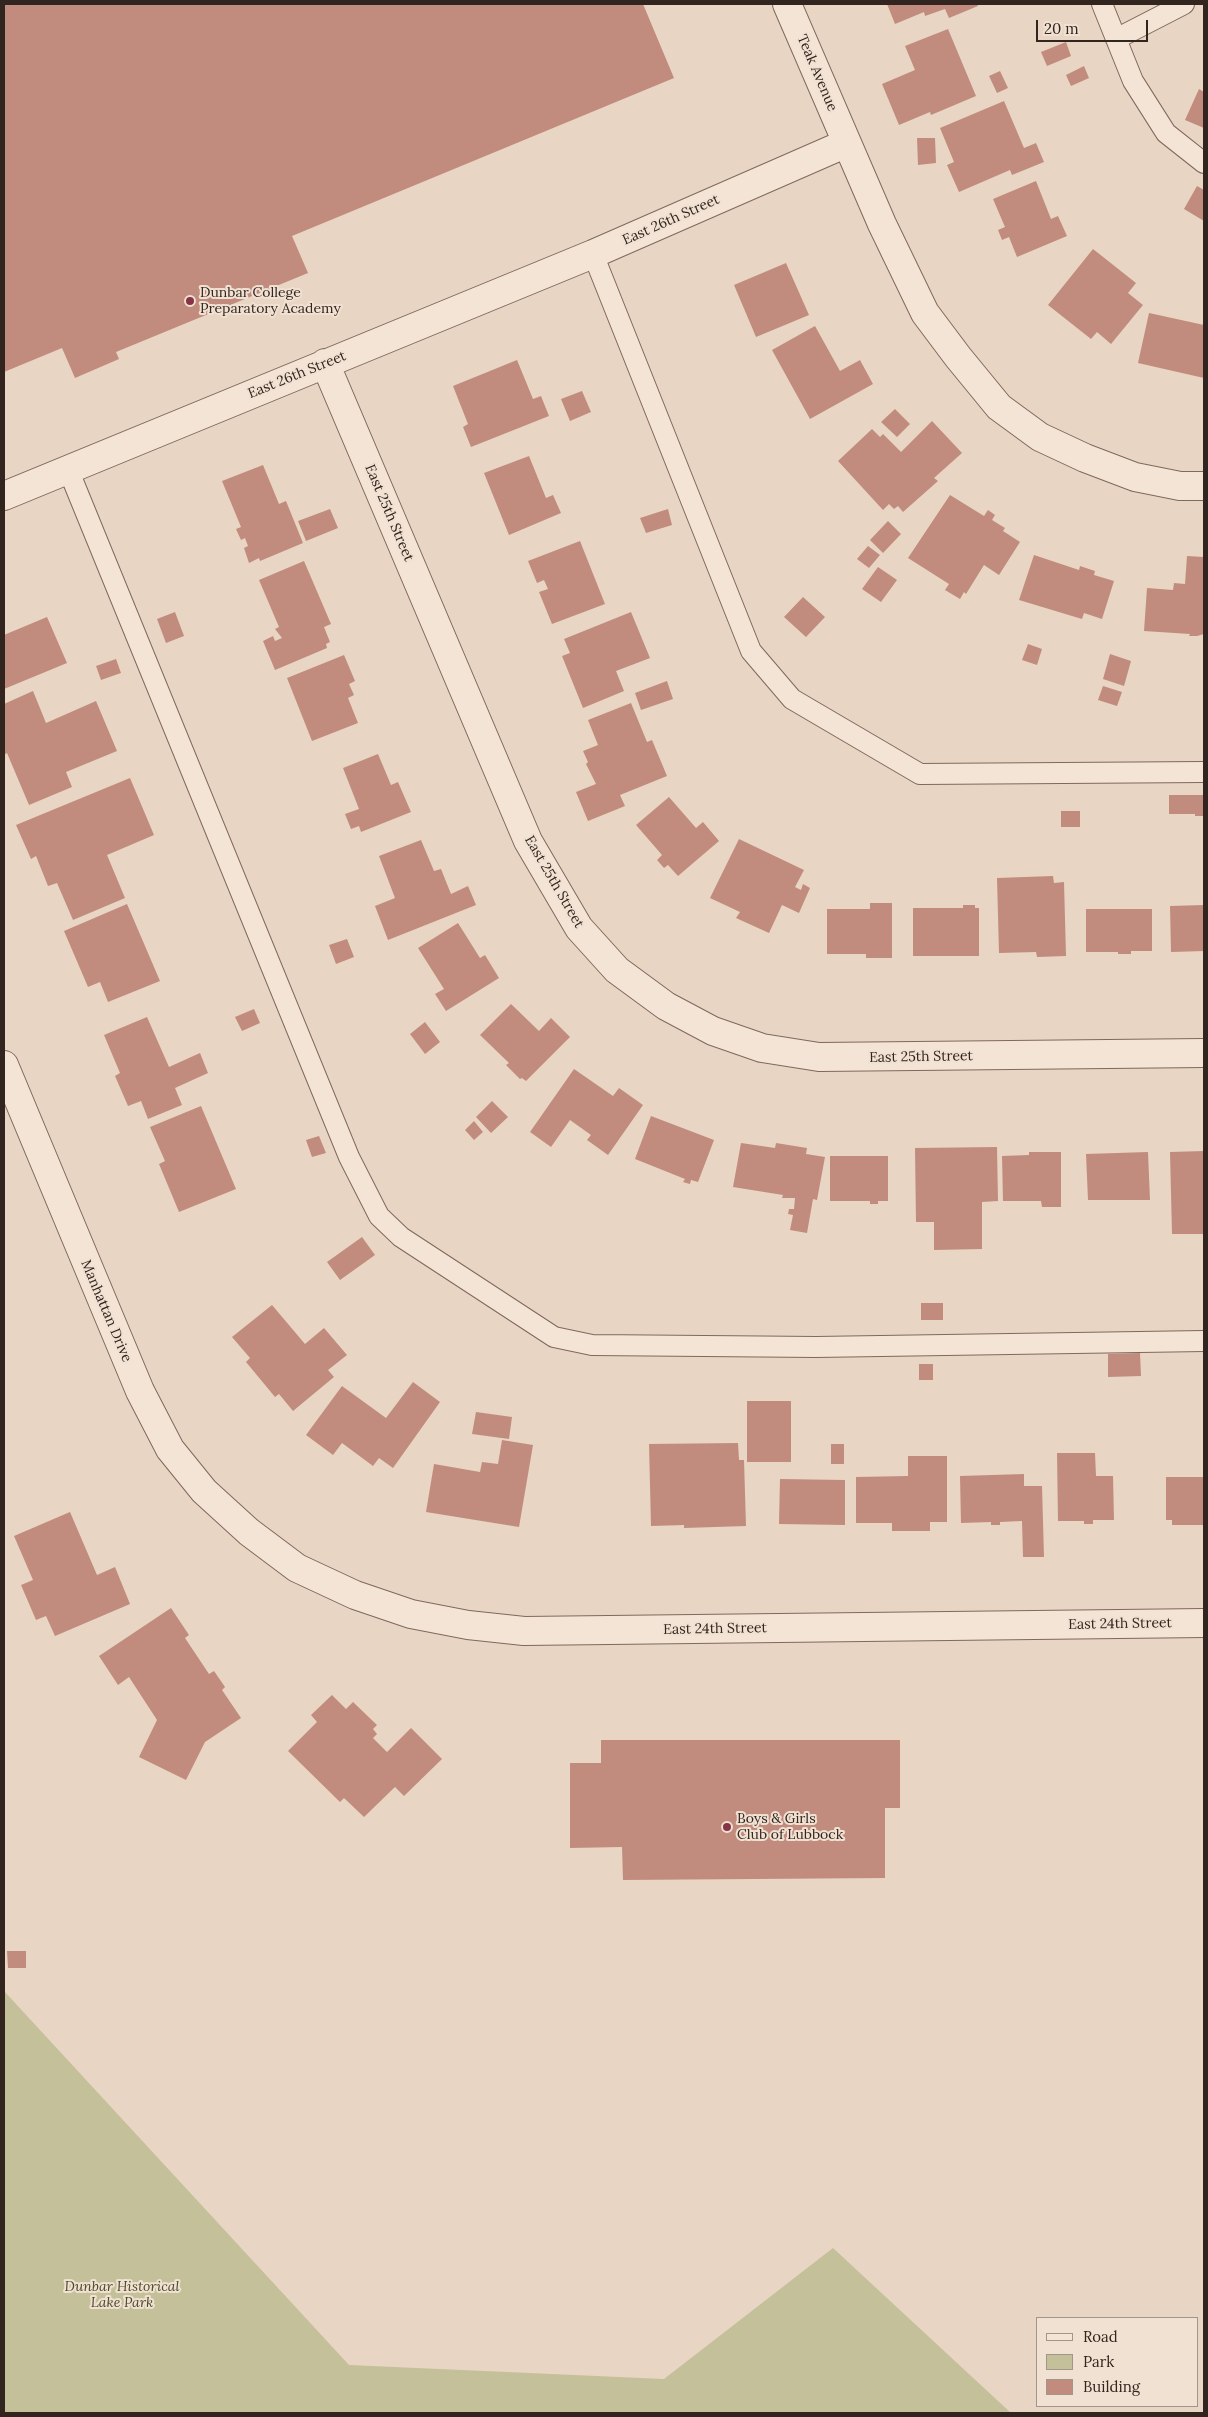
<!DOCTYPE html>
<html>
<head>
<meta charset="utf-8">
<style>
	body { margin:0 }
	#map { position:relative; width:1208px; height:2417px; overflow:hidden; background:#e8d5c3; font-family:Lora,serif }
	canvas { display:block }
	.frame { position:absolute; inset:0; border:5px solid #32241e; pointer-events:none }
	.legend { position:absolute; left:1036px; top:2317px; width:162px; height:90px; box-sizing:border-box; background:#f0e1d2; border:1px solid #a4958a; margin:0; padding:6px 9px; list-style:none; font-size:15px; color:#32241e }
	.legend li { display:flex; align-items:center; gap:10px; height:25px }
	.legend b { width:25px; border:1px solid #a4958a }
	.scale { position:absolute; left:1036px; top:20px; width:112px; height:22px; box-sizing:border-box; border:2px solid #32241e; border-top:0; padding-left:6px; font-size:15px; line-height:18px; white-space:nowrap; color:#32241e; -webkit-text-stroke:4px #f0e1d2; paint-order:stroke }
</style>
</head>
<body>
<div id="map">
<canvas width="1208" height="2417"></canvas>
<div class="frame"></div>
<ul class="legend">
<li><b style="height:6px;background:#f4e4d5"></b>Road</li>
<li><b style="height:14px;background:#c4c099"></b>Park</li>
<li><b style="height:14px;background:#c18c7e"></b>Building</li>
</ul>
<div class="scale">20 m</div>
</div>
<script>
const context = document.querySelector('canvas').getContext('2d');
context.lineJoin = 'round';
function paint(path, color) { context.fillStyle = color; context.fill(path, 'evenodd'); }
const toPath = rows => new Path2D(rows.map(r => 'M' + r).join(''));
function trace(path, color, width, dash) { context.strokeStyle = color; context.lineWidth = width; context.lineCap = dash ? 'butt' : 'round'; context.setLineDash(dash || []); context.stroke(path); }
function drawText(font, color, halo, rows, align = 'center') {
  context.font = font + ' Lora,serif'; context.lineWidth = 4; context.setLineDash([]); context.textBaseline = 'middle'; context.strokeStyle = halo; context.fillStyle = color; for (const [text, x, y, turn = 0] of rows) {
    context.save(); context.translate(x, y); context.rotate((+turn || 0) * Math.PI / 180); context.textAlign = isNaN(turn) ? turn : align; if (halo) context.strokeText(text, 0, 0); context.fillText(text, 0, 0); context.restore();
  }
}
paint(toPath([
	[4,1991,349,2365,664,2379,833,2248,1011,2413,4,2413]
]), '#c4c099');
paint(toPath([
	[4,4,643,4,674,78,292,236,308,273,116,352,119,359,75,378,62,348,4,372],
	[887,4,977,4,978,6,949,18,945,9,925,16,924,12,895,24],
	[948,29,976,96,931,115,930,112,899,125,882,84,915,70,905,46],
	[1066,42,1071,56,1047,66,1041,52],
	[1084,66,1089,78,1071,86,1066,75],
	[1000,71,1008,88,997,93,989,76],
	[1199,89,1204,92,1204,128,1185,120],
	[1004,101,1024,148,1036,143,1044,162,1012,175,1010,170,959,192,947,165,954,162,940,128],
	[917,138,935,138,936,163,918,165],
	[1036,181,1051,219,1058,216,1067,236,1017,257,1009,237,1002,240,998,230,1005,227,993,199],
	[1197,186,1204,190,1204,221,1184,209],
	[1093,249,1136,283,1128,293,1143,305,1111,344,1097,332,1091,339,1048,305],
	[786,263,809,315,756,337,734,285],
	[1149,313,1204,325,1204,378,1138,363],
	[815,326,840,371,860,360,873,384,810,419,772,350],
	[517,360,533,399,541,396,549,416,471,447,463,427,468,424,453,386],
	[582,391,591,412,570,421,561,399],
	[895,409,910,424,897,437,881,422],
	[932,421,962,453,934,478,938,481,903,512,898,506,894,509,889,504,883,510,838,461,872,429,880,437,883,434,901,452],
	[529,456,546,498,553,495,561,513,509,535,484,473],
	[263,465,279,504,286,501,303,543,260,561,259,558,249,563,244,548,248,546,245,538,241,540,236,529,241,527,222,481],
	[950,495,984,516,988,510,995,515,992,520,1005,528,1003,531,1020,542,999,575,984,565,966,594,964,592,960,599,945,590,949,584,908,558],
	[330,509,338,528,306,541,298,521],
	[668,509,672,525,646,533,640,518],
	[888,521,901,534,883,553,870,540],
	[580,541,605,604,552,624,539,592,548,589,544,580,537,583,528,561],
	[868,546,880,555,869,568,857,559],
	[1034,555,1079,570,1080,566,1095,571,1094,575,1114,581,1102,619,1084,613,1082,619,1019,600],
	[1187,556,1204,557,1204,634,1197,636,1189,636,1190,634,1144,631,1147,588,1173,590,1174,583,1185,584],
	[304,561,331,624,324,627,330,642,326,644,327,648,275,670,263,641,273,636,275,641,282,638,275,629,279,627,259,580],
	[878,567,897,580,881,602,862,589],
	[803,597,825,617,806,637,784,617],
	[175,612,184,636,166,643,157,619],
	[631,612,650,658,616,671,624,691,583,708,562,656,570,653,564,639],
	[47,617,67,663,4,689,4,635],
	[1028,644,1042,649,1037,665,1022,660],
	[1110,654,1131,661,1124,686,1103,679],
	[344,655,355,681,349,684,354,695,348,698,358,723,312,741,287,678],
	[116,659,121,673,101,680,96,666],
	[667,681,673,699,641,710,635,693],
	[1103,686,1122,692,1117,706,1098,700],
	[33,691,46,723,96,701,117,751,66,772,72,787,29,805,7,753,4,755,4,704],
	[631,703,647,742,652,740,667,776,620,795,625,806,588,821,576,792,596,784,586,764,588,762,583,751,598,745,588,720],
	[378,754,391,785,398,782,411,812,361,832,359,826,351,829,345,814,359,809,343,768],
	[130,778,154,835,107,855,125,898,73,920,57,883,48,886,36,856,31,859,16,825],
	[1169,795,1204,795,1204,816,1195,816,1195,814,1169,814],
	[669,797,696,828,703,822,719,841,678,876,668,865,664,868,657,860,662,855,636,825],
	[1061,811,1080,811,1080,827,1061,827],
	[739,839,804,870,795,887,801,890,803,884,810,888,799,913,782,905,769,933,736,918,740,912,710,898],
	[421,840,434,871,441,869,451,894,468,886,476,905,388,940,375,906,395,898,379,856],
	[1053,876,1054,883,1064,882,1066,956,1037,957,1036,952,999,953,997,878],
	[870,903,892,903,892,958,866,958,866,954,827,954,827,909,870,909],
	[127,904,160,981,108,1002,100,982,88,987,64,931],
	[963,905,975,905,975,908,979,908,979,956,913,956,913,908,963,908],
	[1204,905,1204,951,1171,952,1170,906],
	[1086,909,1152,909,1152,951,1131,951,1131,954,1118,954,1118,952,1086,952],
	[458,923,480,958,485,955,499,978,446,1011,435,994,444,989,418,948],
	[347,939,354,957,336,964,329,945],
	[511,1004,539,1031,551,1018,570,1037,526,1081,522,1078,520,1079,506,1065,509,1063,480,1035],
	[254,1009,260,1023,242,1031,235,1017],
	[147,1017,169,1067,200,1053,208,1073,175,1088,182,1105,148,1119,141,1101,128,1106,115,1076,120,1073,104,1035],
	[425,1022,440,1042,425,1054,410,1034],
	[574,1069,613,1096,619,1088,643,1105,608,1155,587,1140,591,1135,570,1120,551,1147,530,1132],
	[492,1101,508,1117,491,1133,476,1117],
	[201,1106,236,1189,179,1212,159,1164,165,1161,150,1127],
	[651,1116,714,1140,698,1182,691,1180,690,1184,683,1182,685,1179,635,1159],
	[474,1121,483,1132,474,1140,465,1130],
	[319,1136,326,1153,312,1157,306,1140],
	[741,1143,775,1148,776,1143,807,1148,806,1154,825,1157,817,1200,813,1199,807,1233,790,1230,793,1215,788,1214,789,1209,794,1209,795,1198,782,1198,783,1195,733,1187],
	[997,1147,998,1201,982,1202,982,1249,934,1250,934,1222,916,1222,915,1148],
	[1204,1151,1204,1234,1172,1234,1170,1152],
	[1029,1152,1061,1152,1061,1207,1042,1207,1041,1201,1003,1201,1002,1156,1029,1155],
	[1148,1152,1150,1200,1088,1200,1086,1154],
	[830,1156,888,1156,888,1201,878,1201,878,1204,870,1204,870,1201,830,1201],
	[362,1237,375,1255,340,1280,327,1262],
	[921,1303,943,1303,943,1320,921,1320],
	[272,1305,305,1344,324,1328,347,1355,328,1370,334,1377,293,1411,279,1394,275,1397,246,1362,250,1358,232,1337],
	[1140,1353,1141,1376,1108,1377,1108,1354],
	[919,1364,933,1364,933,1380,919,1380],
	[413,1382,440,1402,393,1468,379,1458,373,1466,342,1443,333,1455,306,1435,342,1386,386,1418],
	[747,1401,791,1401,791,1462,747,1462],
	[476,1412,512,1417,509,1439,472,1434],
	[502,1440,533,1445,519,1527,426,1512,434,1464,480,1472,482,1462,498,1464],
	[738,1443,739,1460,744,1460,746,1526,684,1528,684,1525,651,1526,649,1444],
	[831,1444,844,1444,844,1464,831,1464],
	[1057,1453,1095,1453,1096,1476,1113,1476,1114,1520,1093,1520,1093,1524,1084,1524,1084,1521,1058,1521],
	[908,1456,947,1456,947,1522,930,1522,930,1531,892,1531,892,1523,856,1523,856,1477,908,1476],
	[1024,1474,1024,1486,1042,1486,1044,1557,1023,1557,1022,1521,1000,1522,1000,1525,991,1525,991,1522,961,1523,960,1476],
	[1166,1477,1204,1477,1204,1525,1172,1525,1172,1520,1166,1520],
	[780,1479,845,1480,845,1525,779,1524],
	[70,1512,97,1575,115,1567,130,1604,55,1636,46,1616,36,1620,21,1585,33,1580,14,1536],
	[171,1608,189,1635,185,1638,209,1674,214,1671,225,1687,222,1690,241,1718,205,1742,186,1780,139,1757,157,1720,129,1677,118,1685,99,1656],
	[332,1695,346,1709,353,1702,377,1725,373,1729,377,1734,373,1738,387,1752,411,1728,442,1759,404,1796,395,1787,364,1817,344,1798,340,1802,288,1751,317,1722,311,1715],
	[601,1740,900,1740,900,1808,885,1808,885,1878,623,1880,622,1847,570,1848,570,1763,601,1763],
	[7,1951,26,1951,26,1968,8,1968]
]), '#c18c7e');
const service = toPath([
	[1102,4,1133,81,1166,133,1204,163],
	[1116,39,1184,4],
	[593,254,751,651,792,699,920,774,1204,772],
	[68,469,349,1157,379,1216,401,1237,554,1337,592,1345,816,1347,1204,1341]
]);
const minor = toPath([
	[787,4,882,224,925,313,958,357,999,407,1040,437,1085,458,1135,477,1180,486,1204,486],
	[325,363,528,841,579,928,617,970,666,1006,713,1031,762,1048,819,1057,1204,1053],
	[4,496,593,254,847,143],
	[4,1065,140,1391,170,1449,204,1491,249,1532,297,1568,355,1595,411,1614,468,1625,524,1631,1204,1623]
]);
trace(service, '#80685c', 22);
trace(minor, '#80685c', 30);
trace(service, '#f4e4d5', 20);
trace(minor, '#f4e4d5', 28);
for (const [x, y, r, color] of [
	[190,301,5,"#873446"],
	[727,1827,5,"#873446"]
]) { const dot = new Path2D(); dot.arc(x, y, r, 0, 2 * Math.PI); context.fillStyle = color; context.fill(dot); trace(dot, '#f0e1d2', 2); }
drawText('14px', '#32241e', '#f0e1d2', [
	["Teak Avenue",817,73,67],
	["East 26th Street",671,220,-24],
	["East 26th Street",297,375,-22],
	["East 25th Street",389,513,67],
	["East 25th Street",554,882,60],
	["East 25th Street",921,1057,-1],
	["Manhattan Drive",106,1311,67],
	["East 24th Street",1120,1624,-1],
	["East 24th Street",715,1629,-1]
]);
drawText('14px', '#32241e', '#f0e1d2', [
	["Dunbar College",200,293],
	["Preparatory Academy",200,309],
	["Boys & Girls",737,1819],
	["Club of Lubbock",737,1835]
], 'left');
drawText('italic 14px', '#4a4b28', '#f0e1d2', [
	["Dunbar Historical",122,2287],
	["Lake Park",122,2303]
]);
</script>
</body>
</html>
